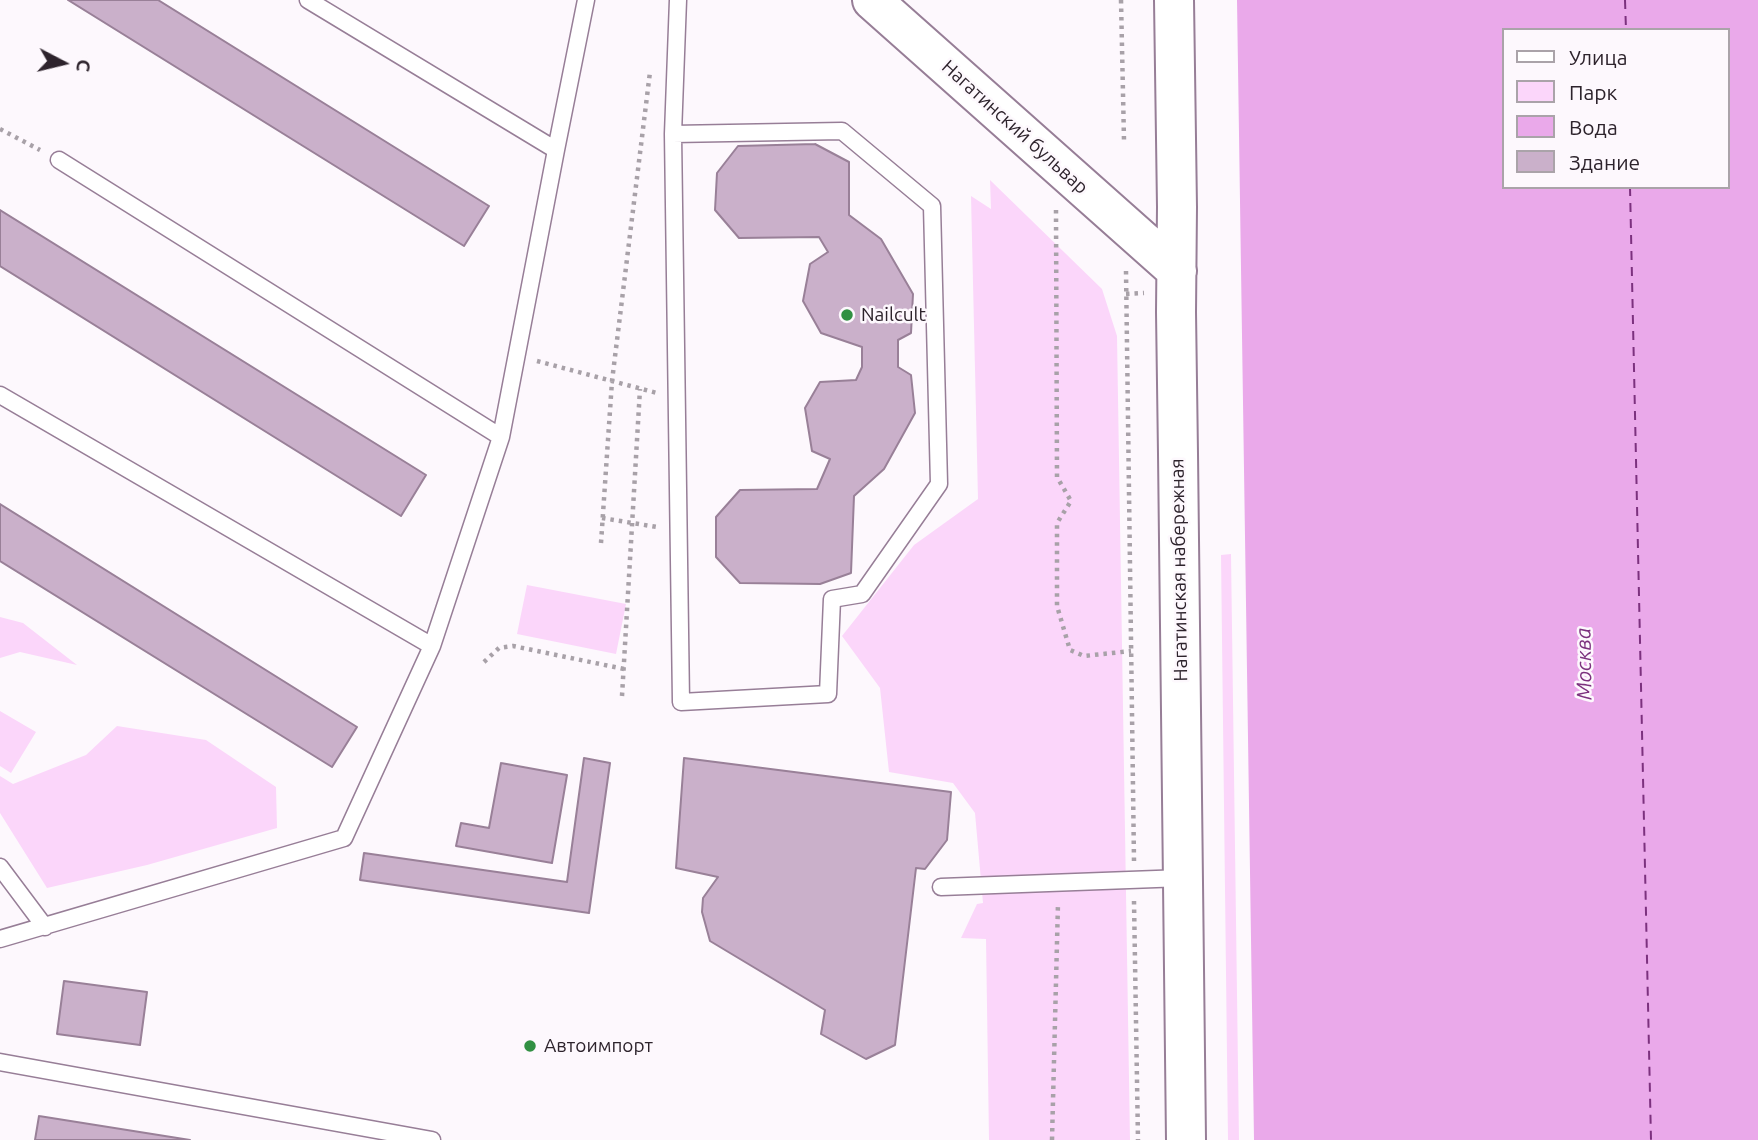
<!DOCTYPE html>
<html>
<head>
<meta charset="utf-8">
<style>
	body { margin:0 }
	#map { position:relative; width:1758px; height:1140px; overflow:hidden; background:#fdf8fd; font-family:Ubuntu,sans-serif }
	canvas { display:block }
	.legend { position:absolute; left:1502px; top:28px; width:228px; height:161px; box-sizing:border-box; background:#fdf8fd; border:2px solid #aaa3a9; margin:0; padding:9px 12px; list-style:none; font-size:21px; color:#2d232c }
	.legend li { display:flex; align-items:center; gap:14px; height:35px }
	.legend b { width:35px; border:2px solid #aaa3a9 }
	.north { position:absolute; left:28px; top:28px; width:70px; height:70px; -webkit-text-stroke:5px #fdf8fd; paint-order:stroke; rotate:97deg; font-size:19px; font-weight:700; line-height:28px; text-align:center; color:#2d232c }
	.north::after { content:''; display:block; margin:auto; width:24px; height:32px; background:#2d232c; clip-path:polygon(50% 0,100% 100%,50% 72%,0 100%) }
</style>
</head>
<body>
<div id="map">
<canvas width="1758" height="1140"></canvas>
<ul class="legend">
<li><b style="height:9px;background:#fff"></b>Улица</li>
<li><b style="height:19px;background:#fbd6fa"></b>Парк</li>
<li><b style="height:19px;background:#eaa9ea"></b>Вода</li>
<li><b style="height:19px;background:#cab0ca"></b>Здание</li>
</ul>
<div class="north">С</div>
</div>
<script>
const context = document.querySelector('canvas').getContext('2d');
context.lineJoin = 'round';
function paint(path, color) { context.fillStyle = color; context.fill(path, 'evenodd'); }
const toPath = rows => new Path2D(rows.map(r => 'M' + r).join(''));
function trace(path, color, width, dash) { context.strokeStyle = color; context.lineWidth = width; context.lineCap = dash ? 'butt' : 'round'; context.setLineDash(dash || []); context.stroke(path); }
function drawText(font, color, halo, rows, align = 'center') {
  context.font = font + ' Ubuntu,sans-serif'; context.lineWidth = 5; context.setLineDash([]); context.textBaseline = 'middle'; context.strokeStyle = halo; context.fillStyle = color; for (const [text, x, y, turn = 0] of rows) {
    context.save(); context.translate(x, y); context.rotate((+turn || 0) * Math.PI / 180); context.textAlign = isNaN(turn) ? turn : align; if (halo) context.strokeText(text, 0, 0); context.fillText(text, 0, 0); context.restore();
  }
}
paint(toPath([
	[990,180,1102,289,1117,336,1130,1140,989,1140,986,939,961,938,977,904,983,903,975,813,953,783,889,772,880,688,842,636,914,545,978,499,971,196,991,209],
	[1231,554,1239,1140,1228,1140,1221,555],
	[527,585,626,604,616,654,517,634],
	[0,617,23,623,77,665,20,652,0,658],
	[0,711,36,732,11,773,0,766],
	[117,726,206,740,276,787,277,828,147,865,47,888,0,813,0,776,13,784,86,755]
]), '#fbd6fa');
paint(toPath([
	[1237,0,1758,0,1758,1140,1254,1140],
	[1504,30,1728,30,1728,187,1504,187]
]), '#eaa9ea');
trace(toPath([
	[1625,0,1626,30],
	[1630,187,1651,1140]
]), '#7c317e', 2, [9, 7]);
const building = toPath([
	[68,0,158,0,489,206,464,246,68,0],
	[815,144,849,162,849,215,881,239,913,294,911,333,898,340,898,367,911,375,915,413,884,469,854,496,851,573,820,584,740,583,716,557,716,517,740,490,817,489,830,459,812,451,805,408,820,382,856,380,862,367,862,347,821,333,803,301,810,264,828,252,819,237,739,238,715,210,717,173,738,146,815,144],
	[0,210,426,475,401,516,0,266,0,210],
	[0,504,357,727,332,767,0,561,0,504],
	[584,758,610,763,589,913,360,880,364,853,567,882,584,758],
	[684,758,951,792,947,840,925,869,916,868,895,1045,866,1059,821,1034,825,1010,710,941,702,912,703,898,718,877,676,868,684,758],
	[501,763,567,775,552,863,456,846,461,823,489,828,501,763],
	[64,981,147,992,140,1045,57,1034,64,981],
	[39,1116,190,1140,35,1140,39,1116]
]);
paint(building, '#cab0ca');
trace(building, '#998098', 2);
const lane = toPath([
	[308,0,556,150],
	[673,134,842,131,932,206,939,484,862,594,832,599,828,694,681,702,673,134,678,0],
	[59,160,501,437],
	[0,395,432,646],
	[0,867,45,927],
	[941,887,1183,878],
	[0,939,344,838,432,646,501,437,556,150,586,0],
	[0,1062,432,1140]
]);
const secondary = toPath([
	[872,0,1177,271],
	[1174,0,1177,207,1176,312,1178,454,1186,1140]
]);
trace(lane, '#977e97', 19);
trace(secondary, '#977e97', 42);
trace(toPath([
	[1121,0,1124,140],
	[0,129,40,150],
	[1056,210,1057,477,1071,501,1057,523,1057,606,1070,650,1084,656,1131,651],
	[1126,271,1134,861],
	[1126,294,1144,293],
	[537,361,657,393],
	[602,518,657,527],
	[601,543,612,381,650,72],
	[484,662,499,648,513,646,624,669],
	[622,696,640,389],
	[1134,901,1138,1140],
	[1052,1140,1058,903]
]), '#a8a1a8', 4.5, [3.5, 5]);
trace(lane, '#fff', 16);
trace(secondary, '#fff', 38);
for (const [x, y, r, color] of [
	[847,315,7,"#319043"],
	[530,1046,7,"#319043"]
]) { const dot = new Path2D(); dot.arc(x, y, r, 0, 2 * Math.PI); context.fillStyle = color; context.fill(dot); trace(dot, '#fdf8fd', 2.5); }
drawText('19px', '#2d232c', '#fdf8fd', [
	["Нагатинский бульвар",1015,127,42],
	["Нагатинская набережная",1179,570,-91]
]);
drawText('19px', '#2d232c', '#fdf8fd', [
	["Nailcult",861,315],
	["Автоимпорт",544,1046]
], 'left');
drawText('italic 21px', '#7c317e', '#fdf8fd', [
	["Москва",1584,664,-91]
]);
</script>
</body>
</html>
